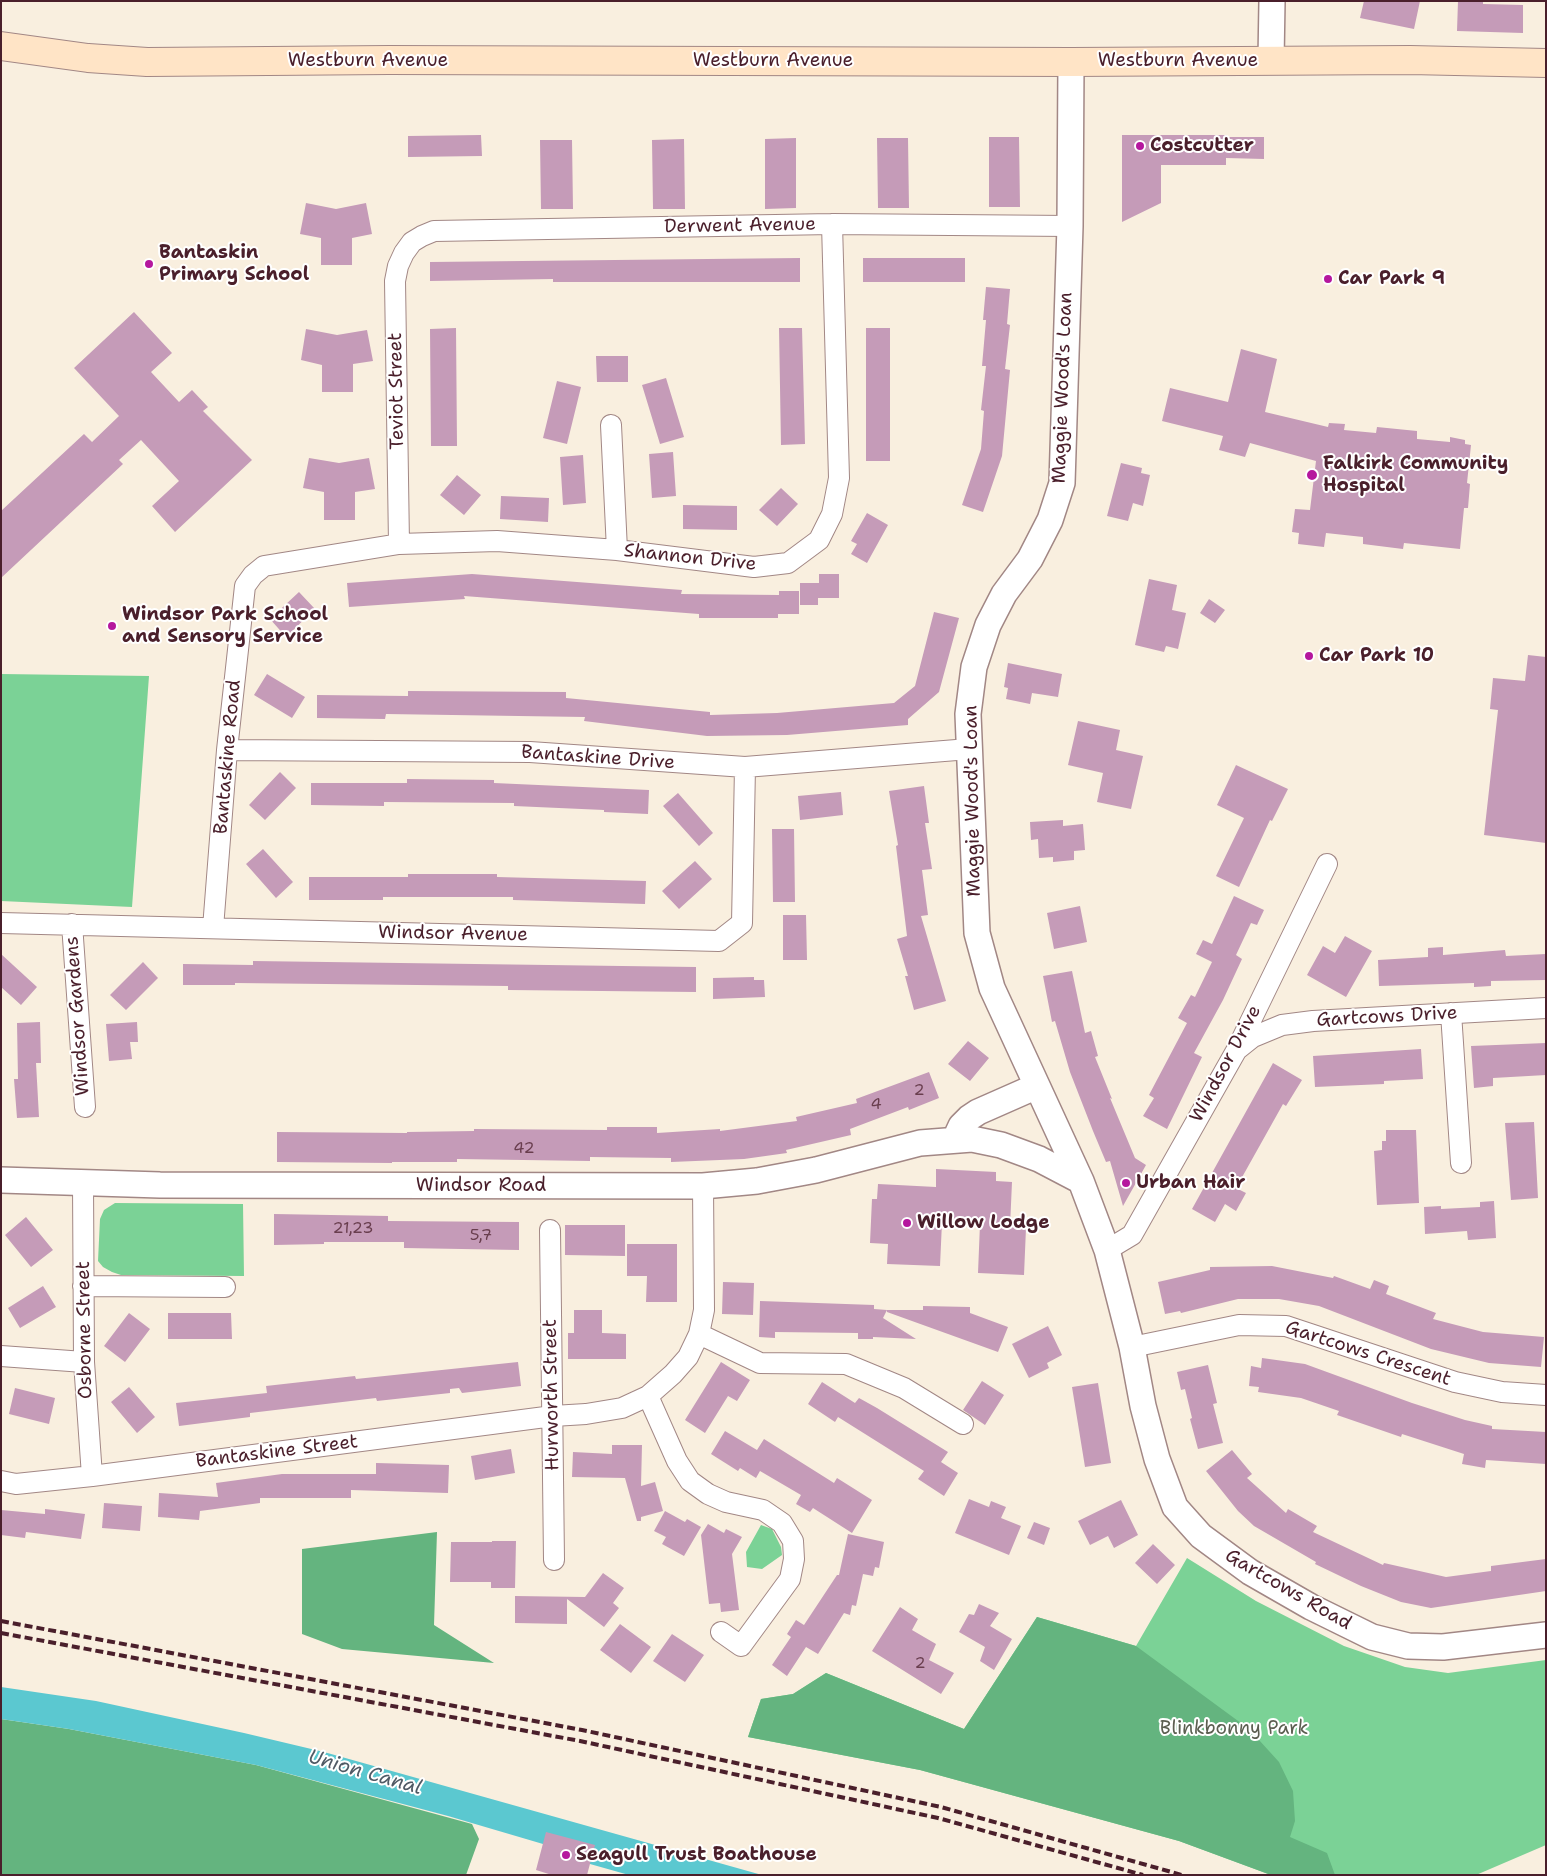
<!DOCTYPE html>
<html>
<head>
<meta charset="utf-8">
<style>
	body { margin:0 }
	#map { position:relative; width:1547px; height:1876px; overflow:hidden; background:#f9efdf; font-family:"Shantell Sans",sans-serif }
	canvas { display:block }
	.frame { position:absolute; inset:0; border:2px solid #4a1f2b; pointer-events:none }
</style>
</head>
<body>
<div id="map">
<canvas width="1547" height="1876"></canvas>
<div class="frame"></div>
</div>
<script>
const context = document.querySelector('canvas').getContext('2d');
context.lineJoin = 'round';
function paint(path, color) { context.fillStyle = color; context.fill(path, 'evenodd'); }
const toPath = rows => new Path2D(rows.map(r => 'M' + r).join(''));
function trace(path, color, width, dash) { context.strokeStyle = color; context.lineWidth = width; context.lineCap = dash ? 'butt' : 'round'; context.setLineDash(dash || []); context.stroke(path); }
function drawText(font, color, halo, rows, align = 'center') {
  context.font = font + ' "Shantell Sans",sans-serif'; context.lineWidth = 4; context.setLineDash([]); context.textBaseline = 'middle'; context.strokeStyle = halo; context.fillStyle = color; for (const [text, x, y, turn = 0] of rows) {
    context.save(); context.translate(x, y); context.rotate((+turn || 0) * Math.PI / 180); context.textAlign = isNaN(turn) ? turn : align; if (halo) context.strokeText(text, 0, 0); context.fillText(text, 0, 0); context.restore();
  }
}
paint(toPath([
	[1,674,149,676,132,907,1,901],
	[115,1203,243,1204,244,1276,121,1275,112,1272,103,1267,98,1261,100,1219,104,1210],
	[761,1525,772,1529,781,1547,782,1555,762,1569,747,1567,746,1552],
	[1187,1558,1256,1601,1344,1646,1405,1667,1448,1673,1546,1660,1546,1845,1476,1875,1271,1875,1179,1841,920,1770,748,1737,761,1699,793,1694,826,1673,964,1729,1037,1617,1136,1646]
]), '#7bd296');
paint(toPath([
	[437,1532,434,1625,494,1663,342,1649,302,1634,302,1549],
	[1037,1617,1136,1646,1249,1729,1279,1762,1293,1791,1295,1821,1290,1837,1327,1853,1335,1875,1271,1875,1179,1841,920,1770,748,1737,761,1699,793,1694,826,1673,964,1729],
	[1,1719,69,1729,256,1765,472,1824,479,1839,466,1875,1,1875]
]), '#64b47f');
paint(toPath([
	[1,1687,96,1701,244,1733,324,1752,762,1875,629,1875,590,1864,543,1844,448,1816,256,1765,69,1729,1,1719]
]), '#5bc8d0');
paint(toPath([
	[1364,1,1420,1,1414,29,1360,18],
	[1458,1,1483,1,1483,4,1523,5,1523,33,1457,31],
	[481,135,482,156,408,157,408,136],
	[1122,135,1227,135,1227,137,1264,137,1264,159,1226,158,1226,165,1161,165,1161,203,1122,222],
	[989,137,1019,137,1020,207,989,207],
	[796,138,796,208,765,209,765,139],
	[877,138,908,138,909,208,878,208],
	[684,139,685,209,653,209,652,140],
	[540,140,572,140,573,209,541,209],
	[306,203,336,209,366,203,372,234,352,238,352,265,321,265,321,238,300,234],
	[800,258,800,282,553,282,553,279,430,281,430,262],
	[863,258,965,258,965,282,863,282],
	[986,287,1010,289,1007,324,1010,325,1005,369,1010,370,1002,456,983,512,962,505,981,449,984,411,981,410,986,366,982,366,986,320,983,320],
	[134,312,172,353,151,372,179,402,192,390,208,407,203,411,252,460,175,532,152,506,179,481,141,440,119,460,123,464,1,578,1,511,84,434,92,442,119,416,74,368],
	[456,328,457,446,431,446,430,329],
	[779,328,802,328,805,444,781,445],
	[866,328,890,328,890,461,866,461],
	[306,329,337,335,367,330,373,361,353,364,353,392,322,392,322,365,301,360],
	[1241,349,1277,359,1265,412,1328,427,1329,423,1345,424,1344,430,1376,433,1377,427,1417,431,1417,439,1450,442,1450,437,1465,440,1465,444,1471,445,1467,483,1470,484,1468,508,1464,508,1460,549,1404,543,1403,549,1363,544,1363,537,1326,533,1324,547,1298,544,1299,533,1292,532,1295,509,1310,510,1316,461,1250,443,1245,457,1219,450,1223,436,1162,421,1170,388,1228,402],
	[596,356,628,356,628,382,597,382],
	[666,378,684,437,660,444,642,385],
	[557,381,581,387,567,444,543,438],
	[673,452,676,496,652,498,649,454],
	[583,455,586,503,563,505,560,457],
	[309,458,339,463,369,458,375,489,355,492,355,520,324,520,324,492,303,488],
	[1121,463,1142,468,1141,473,1150,475,1143,506,1133,503,1128,521,1107,516],
	[457,475,481,495,464,515,440,495],
	[781,488,798,504,777,526,759,510],
	[501,496,549,498,548,522,500,519],
	[683,505,737,506,737,530,683,529],
	[867,513,888,525,867,563,851,554,857,544,851,541],
	[472,574,682,590,681,594,779,595,779,591,799,591,799,614,778,614,778,618,699,618,699,614,464,596,465,599,349,607,347,583],
	[819,574,839,574,839,598,818,598,818,605,800,605,800,583,819,583],
	[1149,579,1177,585,1172,610,1186,613,1178,649,1166,646,1164,652,1135,645],
	[299,592,315,609,286,637,270,619],
	[1209,599,1225,610,1215,623,1200,613],
	[934,612,959,618,939,692,908,719,908,725,787,735,707,736,584,721,585,717,386,714,385,719,317,718,317,695,408,696,408,691,566,692,566,698,710,712,710,715,777,713,894,703,915,686],
	[1528,655,1546,657,1546,843,1484,835,1498,710,1490,709,1493,678,1525,681],
	[1008,663,1062,674,1058,697,1032,693,1030,704,1006,699,1008,688,1004,687],
	[267,674,305,697,292,718,254,695],
	[1078,721,1120,730,1116,750,1143,756,1131,809,1097,802,1103,773,1068,765],
	[1236,765,1288,789,1272,821,1270,820,1239,887,1216,876,1244,818,1217,805],
	[280,772,296,788,265,820,249,805],
	[407,779,494,780,494,783,649,790,648,814,604,812,604,810,514,806,514,803,384,802,384,806,311,805,311,783,407,783],
	[924,786,929,823,925,823,932,869,922,870,928,915,921,916,946,1001,914,1010,905,976,908,976,897,939,907,936,896,846,898,845,889,791],
	[841,792,843,815,800,820,798,796],
	[678,793,713,833,699,846,663,806],
	[1063,820,1063,826,1083,824,1085,850,1074,851,1074,860,1053,862,1053,857,1039,858,1038,839,1031,840,1030,822],
	[772,829,794,829,795,902,773,902],
	[263,849,293,882,276,898,246,864],
	[695,861,712,879,679,909,662,891],
	[408,874,497,874,497,877,646,881,645,904,513,900,513,897,383,897,383,900,309,900,309,877,408,877],
	[1234,896,1264,910,1257,925,1251,923,1236,955,1242,959,1223,1000,1194,1053,1202,1057,1167,1129,1143,1116,1154,1098,1149,1095,1187,1023,1178,1018,1191,995,1195,997,1212,962,1196,954,1203,940,1212,944],
	[1080,906,1087,942,1054,949,1047,913],
	[783,915,806,915,807,960,783,960],
	[1345,936,1372,951,1346,997,1307,975,1323,946,1335,953],
	[1443,947,1443,955,1505,950,1506,956,1546,954,1546,980,1491,981,1491,986,1474,987,1474,983,1379,986,1378,960,1428,957,1428,948],
	[1,954,37,987,21,1005,1,987],
	[253,961,696,967,696,992,508,990,508,986,235,983,235,985,183,985,183,964,253,965],
	[143,962,158,978,126,1010,110,995],
	[1072,971,1085,1033,1091,1031,1098,1056,1095,1057,1112,1099,1110,1098,1135,1158,1146,1165,1123,1206,1110,1161,1106,1162,1093,1131,1070,1072,1055,1021,1052,1022,1043,976],
	[754,977,754,980,764,980,765,997,713,999,713,978],
	[40,1022,41,1063,36,1063,39,1117,17,1118,14,1079,18,1079,17,1023],
	[137,1022,138,1042,130,1042,132,1059,109,1061,106,1024],
	[968,1041,989,1058,970,1081,948,1064],
	[1546,1043,1546,1075,1493,1078,1493,1086,1474,1088,1471,1046],
	[1421,1049,1423,1079,1384,1081,1384,1084,1315,1087,1313,1056],
	[1273,1063,1302,1080,1286,1106,1283,1104,1236,1188,1246,1193,1236,1211,1225,1204,1215,1222,1192,1209],
	[929,1072,939,1098,909,1110,908,1107,850,1129,851,1135,786,1150,787,1153,744,1159,671,1162,671,1158,590,1157,590,1161,457,1159,457,1162,392,1162,392,1163,277,1162,277,1132,407,1133,407,1132,474,1131,474,1129,607,1130,607,1127,657,1127,657,1133,720,1129,720,1131,797,1121,796,1117,857,1103,856,1099],
	[1534,1122,1538,1198,1511,1200,1505,1123],
	[1386,1130,1416,1130,1419,1203,1377,1205,1374,1151,1382,1150,1382,1141,1386,1141],
	[936,1169,996,1172,996,1181,1012,1182,1010,1227,1026,1228,1024,1275,978,1273,980,1224,942,1222,940,1266,887,1264,888,1244,870,1243,872,1199,877,1199,878,1184,936,1187],
	[1494,1201,1496,1238,1468,1240,1467,1231,1425,1234,1424,1207,1441,1206,1441,1209,1480,1207,1480,1202],
	[274,1214,388,1216,388,1221,519,1222,519,1250,404,1248,404,1242,324,1242,324,1244,274,1245],
	[26,1217,53,1250,31,1267,5,1235],
	[565,1225,625,1225,625,1256,565,1255],
	[627,1244,677,1244,677,1302,646,1302,647,1276,627,1276],
	[1272,1266,1333,1278,1334,1276,1370,1289,1374,1280,1389,1286,1386,1294,1436,1313,1433,1319,1483,1332,1544,1337,1541,1367,1489,1363,1431,1349,1319,1306,1279,1299,1238,1299,1181,1313,1180,1311,1165,1314,1158,1282,1210,1270,1210,1267],
	[723,1282,754,1283,753,1315,722,1314],
	[43,1286,56,1307,20,1328,8,1308],
	[760,1301,874,1305,874,1309,887,1310,883,1318,916,1339,873,1337,873,1339,858,1339,858,1333,775,1332,775,1338,759,1337],
	[923,1306,970,1307,970,1313,1008,1327,998,1352,887,1312,887,1310,923,1310],
	[574,1310,602,1310,602,1333,626,1334,626,1359,568,1359,568,1333,574,1333],
	[129,1313,150,1329,125,1362,104,1346],
	[168,1313,231,1313,232,1339,168,1339],
	[1048,1326,1062,1355,1047,1363,1049,1368,1029,1378,1012,1344],
	[1262,1358,1305,1364,1412,1403,1465,1420,1492,1426,1492,1429,1546,1432,1546,1464,1486,1460,1485,1468,1462,1464,1464,1454,1402,1434,1401,1437,1337,1415,1339,1411,1301,1398,1258,1392,1259,1387,1249,1386,1251,1366,1261,1368],
	[518,1362,521,1386,462,1393,459,1388,450,1389,450,1393,377,1401,376,1398,250,1413,250,1417,179,1426,176,1403,267,1393,266,1386,355,1376,356,1379],
	[721,1362,750,1380,737,1401,728,1396,705,1433,685,1420],
	[1208,1365,1217,1403,1213,1404,1223,1443,1198,1449,1190,1419,1192,1418,1185,1389,1181,1390,1177,1372],
	[982,1381,1004,1395,985,1425,963,1410],
	[822,1382,855,1403,859,1398,877,1408,948,1452,941,1462,958,1473,944,1496,918,1479,924,1471,838,1417,835,1422,808,1404],
	[1098,1383,1111,1463,1085,1467,1072,1387],
	[129,1387,155,1417,137,1433,111,1402],
	[15,1388,55,1398,49,1424,9,1414],
	[725,1431,757,1450,764,1439,834,1483,837,1478,872,1500,852,1533,813,1508,810,1512,796,1504,801,1495,760,1471,756,1478,740,1468,738,1471,711,1454],
	[612,1445,642,1445,641,1486,655,1482,663,1511,641,1517,641,1521,637,1521,625,1478,572,1477,573,1452,612,1454],
	[511,1449,515,1473,475,1480,471,1456],
	[1232,1450,1252,1474,1247,1478,1286,1513,1288,1509,1317,1526,1313,1532,1383,1565,1384,1563,1446,1577,1491,1571,1491,1566,1546,1559,1546,1591,1431,1608,1401,1602,1361,1586,1315,1564,1316,1562,1254,1526,1238,1511,1206,1471],
	[376,1463,449,1465,448,1493,351,1490,351,1498,260,1498,260,1503,200,1511,199,1520,158,1517,159,1493,218,1497,216,1483,282,1474,376,1474],
	[969,1499,989,1507,991,1501,1006,1507,1001,1518,1021,1526,1009,1555,955,1533],
	[1121,1500,1138,1535,1114,1548,1108,1536,1090,1545,1078,1521],
	[104,1503,142,1506,140,1531,102,1528],
	[45,1509,85,1514,81,1539,26,1532,25,1538,1,1535,1,1510,45,1514],
	[665,1511,685,1522,687,1519,701,1527,684,1556,662,1544,666,1537,654,1531],
	[1034,1522,1050,1528,1044,1545,1027,1538],
	[708,1524,724,1533,726,1529,742,1537,732,1554,739,1610,721,1612,720,1603,709,1604,701,1535],
	[848,1534,884,1542,879,1568,875,1567,873,1576,863,1574,856,1606,852,1605,850,1615,844,1613,818,1654,806,1647,787,1676,772,1665,791,1637,787,1634,796,1620,804,1625,837,1575,839,1575],
	[492,1541,516,1541,515,1588,491,1588,491,1582,450,1582,451,1542,492,1542],
	[1153,1544,1175,1565,1157,1584,1135,1563],
	[603,1573,624,1588,613,1603,619,1608,604,1627,567,1599,567,1624,515,1623,515,1596,585,1597],
	[979,1604,999,1613,990,1626,1012,1639,994,1670,980,1661,985,1647,959,1632,969,1614,974,1615],
	[900,1607,918,1619,912,1630,936,1644,929,1660,954,1673,941,1694,872,1651],
	[620,1624,651,1647,631,1673,600,1650],
	[672,1634,704,1655,685,1682,653,1661],
	[546,1832,595,1845,587,1875,552,1875,536,1870]
]), '#c59bb8');
const minor = toPath([
	[611,425,617,550],
	[399,544,395,281,398,266,404,253,412,242,422,236,434,231,832,224,1070,226],
	[227,750,530,752,745,767,969,749],
	[1,923,719,941,742,923,745,767],
	[72,924,85,1107],
	[213,928,227,750,245,586,253,575,264,566,399,544,497,541,617,550,754,567,788,563,819,540,832,514,839,478,832,224],
	[1451,1013,1461,1163],
	[1238,1049,1253,1037,1282,1025,1313,1021,1546,1008],
	[83,1183,84,1362,92,1476],
	[550,1230,554,1560],
	[1107,1250,1132,1235,1236,1051,1327,864],
	[83,1286,225,1287],
	[699,1334,760,1363,846,1364,904,1388,963,1424],
	[1132,1347,1239,1325,1286,1326,1455,1382,1502,1392,1546,1395],
	[1,1356,84,1362],
	[648,1396,677,1461,690,1481,708,1494,726,1502,763,1510,782,1523,793,1541,794,1559,790,1579,741,1646,721,1632],
	[1,1481,16,1484,92,1476,553,1416,586,1414,622,1408,648,1396,673,1374,688,1357,699,1334,704,1310,703,1186]
]);
const tertiary = toPath([
	[1271,60,1272,1],
	[1071,62,1070,226,1062,483,1050,520,1030,559,1004,594,988,625,974,667,968,714,977,933,992,988,1081,1181,1107,1250,1132,1347,1143,1406,1157,1459,1175,1507,1201,1536,1250,1572,1311,1607,1372,1637,1408,1646,1443,1647,1546,1635],
	[955,1139,961,1126,969,1118,978,1112,1037,1086],
	[1,1180,160,1185,703,1186,757,1181,816,1170,920,1143,972,1139,1001,1145,1039,1159,1081,1181]
]);
const secondary = toPath([
	[1,46,88,58,147,62,389,60,1071,62,1410,60,1546,63]
]);
trace(minor, '#a28785', 22);
trace(tertiary, '#a28785', 28);
trace(secondary, '#a28785', 30);
trace(minor, '#fff', 20);
trace(tertiary, '#fff', 25);
trace(secondary, '#ffe4c6', 28);
trace(toPath([
	[1,1621,582,1730,941,1807,1182,1875],
	[1,1633,580,1741,938,1818,1143,1875]
]), '#4a1f2b', 4, [8, 4]);
for (const [x, y, r, color] of [
	[1140,146,5,"#b5179e"],
	[149,264,5,"#b5179e"],
	[1328,279,5,"#b5179e"],
	[1312,475,6,"#b5179e"],
	[112,626,5,"#b5179e"],
	[1309,656,5,"#b5179e"],
	[1126,1183,5,"#b5179e"],
	[907,1223,5,"#b5179e"],
	[566,1855,5,"#b5179e"]
]) { const dot = new Path2D(); dot.arc(x, y, r, 0, 2 * Math.PI); context.fillStyle = color; context.fill(dot); trace(dot, '#fff', 2); }
drawText('16px', '#693e4e', null, [
	["2",919,1091],
	["4",876,1105],
	["42",524,1149],
	["21,23",353,1229],
	["5,7",481,1236],
	["2",920,1664]
]);
drawText('19px', '#4a1f2b', '#fff', [
	["Westburn Avenue",368,61],
	["Westburn Avenue",773,61],
	["Westburn Avenue",1178,61],
	["Derwent Avenue",740,226,-1],
	["Maggie Wood's Loan",1063,388,-88],
	["Teviot Street",397,391,-91],
	["Shannon Drive",690,558,6],
	["Bantaskine Road",228,757,-85],
	["Bantaskine Drive",598,758,4],
	["Maggie Wood's Loan",973,801,-91],
	["Windsor Avenue",453,934,1],
	["Windsor Gardens",78,1016,-94],
	["Gartcows Drive",1387,1017,-3],
	["Windsor Drive",1226,1064,-62],
	["Windsor Road",481,1186],
	["Osborne Street",85,1330,-91],
	["Gartcows Crescent",1368,1354,18],
	["Hurworth Street",552,1395,-91],
	["Bantaskine Street",277,1452,-7],
	["Gartcows Road",1288,1590,30]
]);
drawText('bold 19px', '#4a1f2b', '#fff', [
	["Costcutter",1150,146],
	["Bantaskin",159,253],
	["Primary School",159,275],
	["Car Park 9",1338,279],
	["Falkirk Community",1323,464],
	["Hospital",1323,486],
	["Windsor Park School",122,615],
	["and Sensory Service",122,637],
	["Car Park 10",1319,656],
	["Urban Hair",1136,1183],
	["Willow Lodge",917,1223],
	["Seagull Trust Boathouse",576,1855]
], 'left');
drawText('19px', '#5b5e50', '#fff', [
	["Blinkbonny Park",1234,1729]
]);
drawText('italic 20px', '#505a65', '#fff', [
	["Union Canal",365,1773,16]
]);
</script>
</body>
</html>
